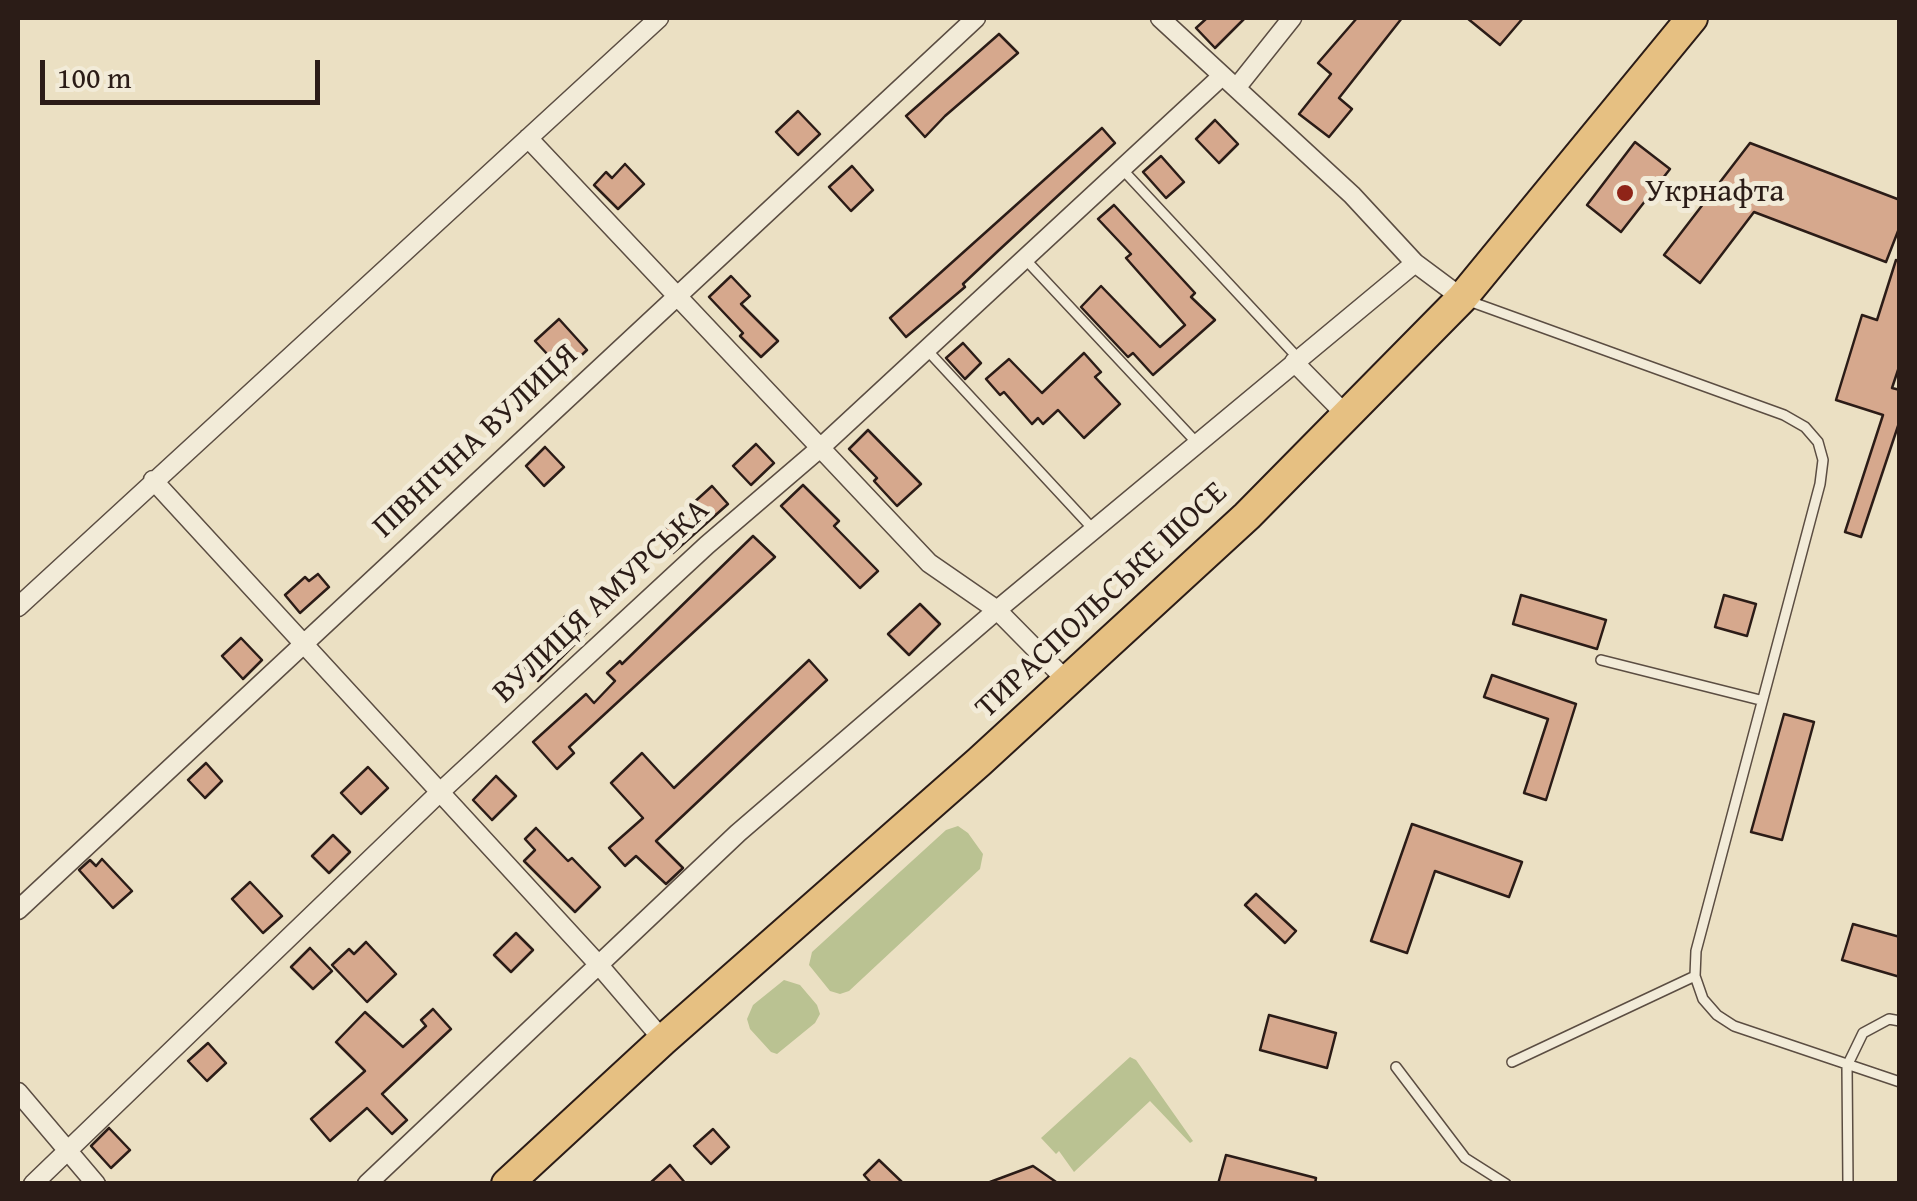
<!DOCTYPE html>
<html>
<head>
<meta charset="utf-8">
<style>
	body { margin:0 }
	#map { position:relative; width:1917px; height:1201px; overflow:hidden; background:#ebe0c3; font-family:"Gentium Book Plus",serif }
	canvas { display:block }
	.frame { position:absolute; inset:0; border:20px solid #2b1c17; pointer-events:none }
	.scale { position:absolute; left:40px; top:60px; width:280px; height:45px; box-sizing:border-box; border:5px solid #2b1c17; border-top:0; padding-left:12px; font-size:30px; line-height:35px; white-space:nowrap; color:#2b1c17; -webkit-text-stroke:8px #f2ebd8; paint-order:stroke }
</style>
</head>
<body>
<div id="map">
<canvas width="1917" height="1201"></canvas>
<div class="frame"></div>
<div class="scale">100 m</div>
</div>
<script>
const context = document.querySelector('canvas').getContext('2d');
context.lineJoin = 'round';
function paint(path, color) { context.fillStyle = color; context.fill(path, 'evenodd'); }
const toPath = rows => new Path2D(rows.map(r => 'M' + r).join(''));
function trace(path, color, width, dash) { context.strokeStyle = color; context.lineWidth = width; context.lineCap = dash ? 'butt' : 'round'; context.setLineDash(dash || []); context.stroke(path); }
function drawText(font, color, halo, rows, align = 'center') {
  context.font = font + ' "Gentium Book Plus",serif'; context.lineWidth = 10; context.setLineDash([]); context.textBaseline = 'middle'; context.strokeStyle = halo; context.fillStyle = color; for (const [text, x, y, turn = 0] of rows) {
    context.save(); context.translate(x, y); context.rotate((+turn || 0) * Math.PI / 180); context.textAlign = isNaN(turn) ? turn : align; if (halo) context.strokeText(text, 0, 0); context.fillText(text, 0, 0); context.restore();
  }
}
paint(toPath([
	[958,826,968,833,983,854,980,869,849,991,840,994,830,991,809,965,812,952,946,830],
	[784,980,800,985,817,1005,820,1014,815,1023,777,1054,771,1052,750,1029,747,1019,753,1005],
	[1130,1057,1136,1060,1193,1141,1190,1143,1150,1101,1074,1172,1059,1151,1056,1154,1041,1138]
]), '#bac292');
const building = toPath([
	[1207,18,1245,18,1215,48,1196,28,1207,18],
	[1357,18,1402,18,1339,98,1352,109,1329,137,1299,114,1331,74,1318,63,1357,18],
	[1467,18,1523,18,1500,45,1467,18],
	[999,34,1018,53,945,116,925,137,906,116,999,34],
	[798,111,820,134,798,155,776,132,798,111],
	[1215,120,1238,144,1219,163,1196,139,1215,120],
	[1102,128,1115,143,998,251,963,284,965,287,906,337,890,318,1102,128],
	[1635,142,1670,169,1621,232,1587,205,1635,142],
	[1750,143,1900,200,1900,226,1886,262,1754,212,1700,283,1664,255,1750,143],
	[1161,156,1184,182,1166,198,1143,172,1161,156],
	[625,164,644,184,618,209,594,185,606,172,612,178,625,164],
	[852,166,873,190,851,211,829,187,852,166],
	[1114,205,1195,293,1191,297,1215,320,1153,375,1133,353,1128,357,1081,307,1101,286,1160,347,1185,325,1126,258,1131,254,1098,219,1114,205],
	[1896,260,1900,261,1900,364,1892,388,1900,390,1900,420,1861,537,1845,532,1883,415,1836,400,1862,315,1877,320,1896,260],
	[731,276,750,296,741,304,778,341,761,357,740,336,743,333,709,297,731,276],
	[559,319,587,350,564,372,535,341,559,319],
	[963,343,981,363,965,379,946,358,963,343],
	[1084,353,1101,372,1095,377,1120,404,1084,438,1058,410,1043,424,1038,418,1032,424,1004,392,1000,395,986,379,1009,359,1042,393,1084,353],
	[868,430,921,484,897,506,874,481,877,478,849,449,868,430],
	[756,444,774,463,751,485,733,466,756,444],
	[545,447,564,467,544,486,526,466,545,447],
	[803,485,839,521,834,526,878,571,860,588,781,506,803,485],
	[712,486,728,504,673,553,657,536,712,486],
	[753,536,775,557,569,747,574,753,557,769,533,742,586,694,594,703,615,681,607,673,620,661,622,664,753,536],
	[318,574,329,587,300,613,285,595,305,577,309,581,318,574],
	[1521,595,1606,620,1597,649,1513,624,1521,595],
	[1724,595,1756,604,1747,636,1715,627,1724,595],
	[920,604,940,624,909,655,888,634,920,604],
	[571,611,589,630,538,681,519,661,571,611],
	[241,638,262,660,243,679,222,656,241,638],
	[809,660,827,680,656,841,683,868,666,884,636,856,625,866,609,848,643,818,611,783,642,753,674,788,809,660],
	[1492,675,1576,704,1546,800,1524,793,1548,719,1484,697,1492,675],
	[1784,714,1814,722,1782,840,1751,832,1784,714],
	[206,763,222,781,205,798,188,780,206,763],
	[368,767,388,788,361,814,341,793,368,767],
	[496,776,516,796,492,820,473,800,496,776],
	[1412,824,1522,862,1509,897,1435,871,1407,953,1371,941,1412,824],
	[536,828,568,861,572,858,600,887,575,912,524,861,535,850,525,839,536,828],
	[333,835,350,852,329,873,312,856,333,835],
	[102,859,132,891,113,908,79,870,90,860,96,866,102,859],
	[250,882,282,916,263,933,232,899,250,882],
	[1256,894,1296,931,1285,943,1245,905,1256,894],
	[1853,924,1900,937,1900,977,1842,960,1853,924],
	[516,933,533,950,511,972,494,955,516,933],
	[366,942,396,974,367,1002,332,965,349,949,354,954,366,942],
	[310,948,332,971,313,989,291,967,310,948],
	[433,1009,451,1029,382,1094,407,1120,392,1134,367,1108,330,1141,311,1119,365,1071,336,1042,365,1012,403,1047,426,1026,421,1020,433,1009],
	[1269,1015,1336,1033,1327,1068,1260,1050,1269,1015],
	[208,1043,226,1063,207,1081,188,1061,208,1043],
	[109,1128,130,1150,111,1168,91,1146,109,1128],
	[713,1129,729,1147,711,1164,694,1146,713,1129],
	[1226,1155,1316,1178,1315,1184,1218,1184,1226,1155],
	[879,1160,904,1184,872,1184,864,1175,879,1160],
	[670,1165,686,1184,649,1184,670,1165],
	[1033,1166,1059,1184,990,1184,990,1182,1033,1166]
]);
paint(building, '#d6a88d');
trace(building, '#2b1c17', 2.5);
const lane = toPath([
	[1122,169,1298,358],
	[1025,259,1197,443],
	[1469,301,1784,415,1805,427,1818,442,1823,460,1820,484,1696,951,1695,976,1703,999,1717,1015,1734,1026,1900,1082],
	[927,350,1093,529],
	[1601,660,1760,700],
	[1512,1062,1695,976],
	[1396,1067,1465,1158,1506,1184],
	[1848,1184,1847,1066,1863,1033,1889,1019,1900,1021]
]);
const street = toPath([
	[1160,18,1352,195,1415,263,1462,298],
	[1237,87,1292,18],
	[528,138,929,563,997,610,1067,681],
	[1294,362,1346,415],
	[153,480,598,964,663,1040],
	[18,607,659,18],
	[18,910,976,18],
	[18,1092,96,1184],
	[33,1184,439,793,707,545,819,449,1222,76],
	[367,1184,738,833,997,610,1415,263]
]);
const primary = toPath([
	[507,1184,663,1040,979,762,1247,516,1462,298,1692,18]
]);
trace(lane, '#5b4d42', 12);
trace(street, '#5b4d42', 21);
trace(primary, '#2b1c17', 34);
trace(lane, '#f2ebd8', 9);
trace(street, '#f2ebd8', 18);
trace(primary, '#e6c082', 30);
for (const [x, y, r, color] of [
	[1625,193,10,"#8f2418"]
]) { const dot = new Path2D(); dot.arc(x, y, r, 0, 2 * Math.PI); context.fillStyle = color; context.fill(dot); trace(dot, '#f2ebd8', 4); }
drawText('32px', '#2b1c17', '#f2ebd8', [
	["Укрнафта",1645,193]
], 'left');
drawText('32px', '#2b1c17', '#f2ebd8', [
	["ПІВНІЧНА ВУЛИЦЯ",476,442,-43],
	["ТИРАСПОЛЬСЬКЕ ШОСЕ",1102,601,-43],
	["ВУЛИЦЯ АМУРСЬКА",602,602,-43]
]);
</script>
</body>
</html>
